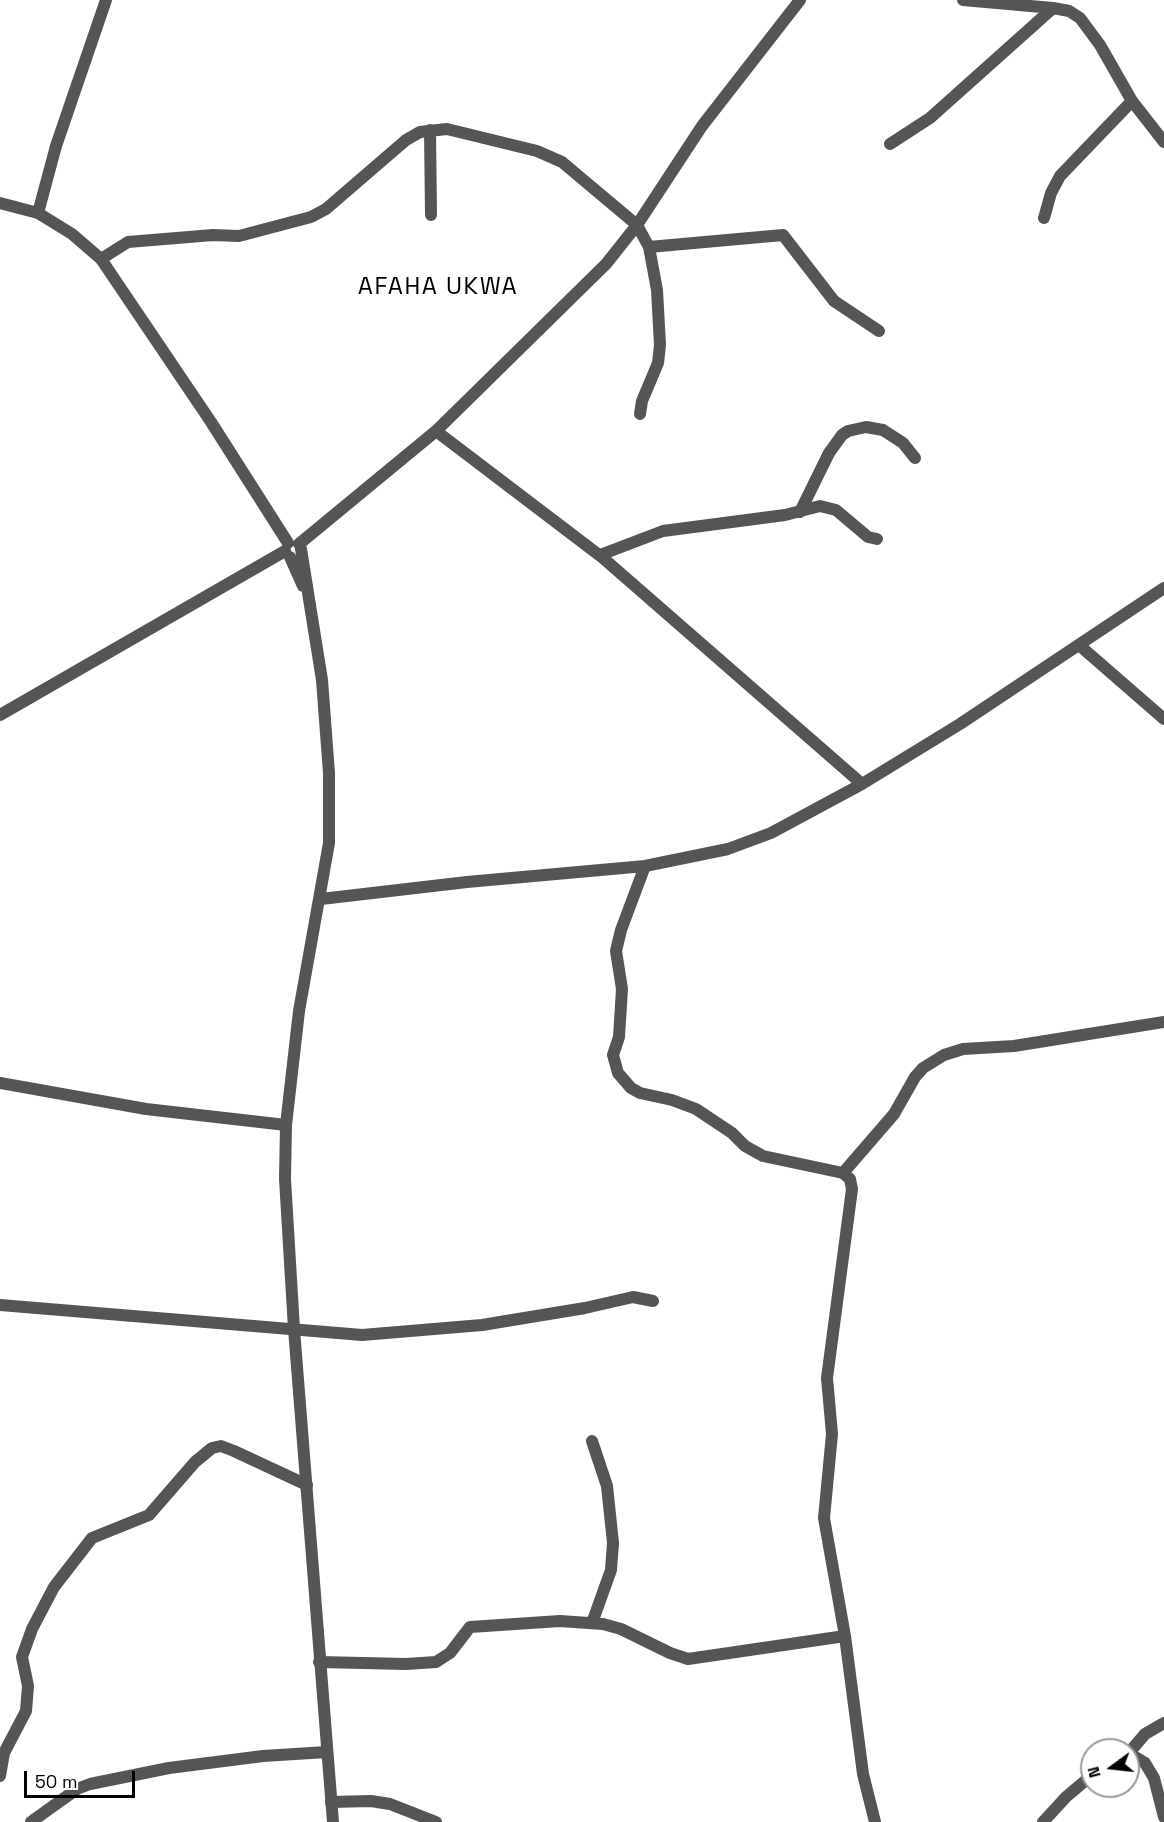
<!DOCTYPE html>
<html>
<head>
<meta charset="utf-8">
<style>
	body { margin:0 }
	#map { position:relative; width:1164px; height:1822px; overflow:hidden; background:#fff; font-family:"Space Grotesk",sans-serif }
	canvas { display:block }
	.north { position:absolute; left:1080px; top:1738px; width:60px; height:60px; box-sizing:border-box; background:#fff; border:2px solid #999; border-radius:50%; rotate:255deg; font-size:16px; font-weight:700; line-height:24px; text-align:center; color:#000 }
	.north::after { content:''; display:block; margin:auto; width:21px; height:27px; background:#000; clip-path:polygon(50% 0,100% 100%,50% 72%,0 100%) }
	.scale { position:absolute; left:24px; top:1771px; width:111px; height:27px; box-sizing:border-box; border:3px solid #000; border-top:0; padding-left:8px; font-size:18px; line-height:21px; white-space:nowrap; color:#000; -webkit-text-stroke:4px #fff; paint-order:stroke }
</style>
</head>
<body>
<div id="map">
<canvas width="1164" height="1822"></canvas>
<div class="north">N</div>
<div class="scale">50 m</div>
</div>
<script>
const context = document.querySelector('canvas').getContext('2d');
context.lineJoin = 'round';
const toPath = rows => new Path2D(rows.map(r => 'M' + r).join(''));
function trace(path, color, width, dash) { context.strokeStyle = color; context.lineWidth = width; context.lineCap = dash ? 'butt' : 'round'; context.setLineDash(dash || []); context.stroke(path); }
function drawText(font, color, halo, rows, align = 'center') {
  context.font = font + ' "Space Grotesk",sans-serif'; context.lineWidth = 5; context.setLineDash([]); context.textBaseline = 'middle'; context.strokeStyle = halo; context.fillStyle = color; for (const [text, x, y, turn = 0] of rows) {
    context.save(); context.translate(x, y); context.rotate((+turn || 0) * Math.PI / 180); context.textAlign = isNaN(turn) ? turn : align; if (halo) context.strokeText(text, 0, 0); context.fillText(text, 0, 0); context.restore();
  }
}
trace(toPath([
	[963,0,1053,8,1069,11,1080,18,1100,45,1132,101,1164,142],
	[430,130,431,215],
	[890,144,930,118,1053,8],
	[38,213,56,146,106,0],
	[1044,218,1051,193,1060,176,1132,101],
	[649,247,783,235,834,301,879,331],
	[101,259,128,242,213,235,239,236,311,217,326,209,406,140,420,132,447,129,537,151,562,162,637,225,649,247,657,290,660,345,658,363,642,401,640,414],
	[436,431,603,558,862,784],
	[800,512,829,453,842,435,848,431,866,427,883,430,903,443,915,458],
	[299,544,436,431,606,264,637,225,702,126,800,0],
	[600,555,663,531,785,515,820,506,836,510,868,537,877,539],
	[1079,645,1164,719],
	[0,715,285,551],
	[645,866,621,930,616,951,622,989,619,1037,613,1055,618,1073,631,1088,640,1093,672,1100,696,1109,732,1133,745,1146,763,1156,843,1173,850,1179,852,1189,827,1378,832,1434,824,1518,845,1636,863,1774,875,1822],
	[321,899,467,882,645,866,728,849,771,833,862,784,960,724,1164,588],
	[0,1083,146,1109,286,1125],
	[843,1173,894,1114,915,1077,923,1068,944,1055,963,1049,1014,1046,1164,1022],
	[0,1305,362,1335,482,1325,585,1308,633,1297,653,1301],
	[592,1441,607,1486,613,1543,611,1570,592,1623],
	[319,1662,406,1664,436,1662,450,1653,470,1627,560,1621,603,1624,621,1629,670,1653,688,1659,845,1636],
	[1128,1754,1145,1734,1164,1723],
	[1128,1758,1135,1757,1145,1763,1154,1778,1164,1817],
	[0,1776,4,1753,26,1711,28,1686,22,1657,32,1629,54,1587,92,1538,149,1515,195,1462,212,1448,221,1446,234,1451,307,1485],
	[331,1802,371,1801,390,1804,436,1822],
	[31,1822,77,1789,90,1784,169,1768,263,1756,327,1752],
	[1043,1822,1066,1797,1092,1775]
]), '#555', 12);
trace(toPath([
	[0,203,38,213,72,234,101,259,211,422,288,543],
	[301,549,322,680,329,773,329,843,299,1011,286,1125,285,1179,294,1329,333,1822],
	[290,557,303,586]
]), '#555', 12);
context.letterSpacing = '1.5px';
drawText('24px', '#000', '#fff', [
	["AFAHA UKWA",438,287]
]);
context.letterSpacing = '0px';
</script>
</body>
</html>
